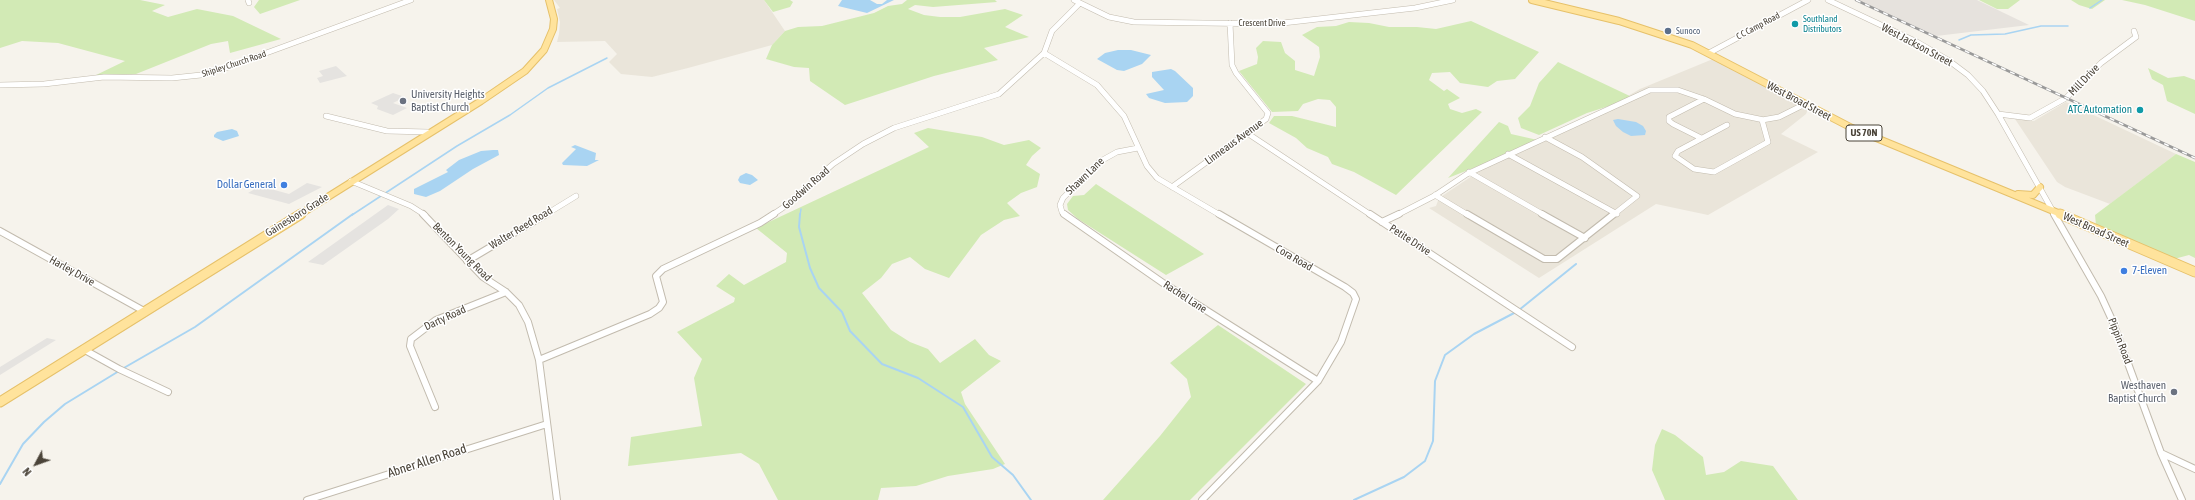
<!DOCTYPE html>
<html>
<head>
<meta charset="utf-8">
<style>
	body { margin:0 }
	#map { position:relative; width:2195px; height:500px; overflow:hidden; background:#f6f3ec; font-family:"Asap Condensed",sans-serif }
	canvas { display:block }
	.north { position:absolute; left:16px; top:444px; width:40px; height:40px; -webkit-text-stroke:3px #fff; paint-order:stroke; rotate:229deg; font-size:11px; font-weight:700; line-height:16px; text-align:center; color:#4b4439 }
	.north::after { content:''; display:block; margin:auto; width:14px; height:18px; background:#4b4439; clip-path:polygon(50% 0,100% 100%,50% 72%,0 100%) }
</style>
</head>
<body>
<div id="map">
<canvas width="2195" height="500"></canvas>
<div class="north">N</div>
</div>
<script>
const context = document.querySelector('canvas').getContext('2d');
context.lineJoin = 'round';
function paint(path, color) { context.fillStyle = color; context.fill(path, 'evenodd'); }
const toPath = rows => new Path2D(rows.map(r => 'M' + r).join(''));
function trace(path, color, width, dash) { context.strokeStyle = color; context.lineWidth = width; context.lineCap = dash ? 'butt' : 'round'; context.setLineDash(dash || []); context.stroke(path); }
function drawText(font, color, halo, rows, align = 'center') {
  context.font = font + ' "Asap Condensed",sans-serif'; context.lineWidth = 3; context.setLineDash([]); context.textBaseline = 'middle'; context.strokeStyle = halo; context.fillStyle = color; for (const [text, x, y, turn = 0] of rows) {
    context.save(); context.translate(x, y); context.rotate((+turn || 0) * Math.PI / 180); context.textAlign = isNaN(turn) ? turn : align; if (halo) context.strokeText(text, 0, 0); context.fillText(text, 0, 0); context.restore();
  }
}
paint(toPath([
	[554,0,764,0,785,31,772,45,688,68,652,77,621,74,609,62,617,54,605,41,557,42,559,34,560,22,557,9,560,8],
	[1713,59,1808,109,1806,114,1781,134,1818,152,1708,215,1656,204,1539,278,1429,208,1436,206,1439,198,1481,170,1571,129,1640,89],
	[2066,102,2176,154,2110,204,2065,187,2057,182,2015,119,2034,121]
]), '#eae5da');
paint(toPath([
	[1858,0,1977,0,2029,25,1936,36]
]), '#e6e2dd');
paint(toPath([
	[0,0,140,0,165,5,152,11,168,17,197,9,233,16,281,39,230,53,228,41,211,44,136,74,92,77,125,61,58,43,22,41,0,48],
	[259,0,300,0,260,14,254,7],
	[764,0,790,0,793,2,790,7,773,12],
	[907,0,995,0,997,2,933,7,915,5,908,9,924,15,940,17,960,17,1005,9,1023,15,1005,27,1029,37,984,48,998,60,934,76,845,105,810,81,809,68,794,67,766,59,772,45,785,31,798,27,822,26,874,13,888,6,902,4],
	[1979,0,2020,0,2008,9,1997,9],
	[2071,0,2105,0,2092,9,2079,5],
	[2122,0,2195,0,2195,21,2145,5],
	[1471,21,1539,52,1515,79,1497,81,1488,87,1460,83,1450,72,1432,73,1429,80,1444,91,1447,89,1460,98,1448,104,1450,109,1462,113,1476,109,1482,112,1396,195,1354,172,1332,164,1328,157,1307,148,1296,138,1269,123,1274,116,1292,116,1336,127,1336,107,1330,100,1318,99,1303,104,1298,111,1272,112,1239,71,1257,64,1258,57,1256,48,1263,41,1281,42,1285,53,1295,61,1295,70,1314,76,1320,57,1319,47,1302,35,1317,27,1336,26,1349,22,1369,23,1389,27,1417,27,1436,29],
	[1558,62,1634,98,1587,113,1539,135,1521,128,1518,118,1530,106,1539,83],
	[2148,68,2168,78,2184,76,2195,80,2195,114,2167,101,2163,85,2152,79],
	[1499,122,1508,126,1511,134,1542,141,1448,178],
	[928,128,982,137,1004,145,1029,140,1041,148,1032,156,1026,165,1040,174,1037,187,1021,193,1007,203,1020,216,1004,220,981,235,949,278,925,269,910,257,892,264,881,278,862,293,891,330,910,342,928,349,940,363,975,339,989,355,1001,361,961,392,965,404,1005,464,993,469,948,476,916,486,881,488,878,500,778,500,759,464,741,453,628,466,631,437,702,426,694,378,702,359,677,332,734,302,735,298,716,286,729,274,744,285,786,262,787,253,756,228,929,147,914,133],
	[2176,154,2195,162,2195,258,2189,255,2174,259,2096,225,2095,215],
	[1096,184,1204,254,1166,275,1078,219,1068,210,1067,204,1073,196,1084,195],
	[1218,325,1306,384,1190,500,1103,500,1160,436,1191,397,1187,379,1170,363],
	[1662,429,1675,435,1703,457,1706,475,1724,472,1741,461,1773,466,1798,500,1665,500,1652,470,1655,445]
]), '#d2eab5');
paint(toPath([
	[336,66,347,76,320,83,317,78,323,76,319,71],
	[393,93,405,97,393,103,407,108,393,115,377,109,378,106,371,103],
	[307,183,322,187,289,204,248,193,260,186,289,194],
	[388,205,399,209,388,219,323,265,308,262],
	[47,338,56,340,0,375,0,367]
]), '#e5e3e0');
paint(toPath([
	[842,0,870,0,877,4,882,4,887,0,894,0,867,13,838,6],
	[1118,50,1131,50,1151,55,1142,64,1124,71,1117,70,1097,59,1105,53],
	[1171,69,1175,71,1193,88,1193,96,1187,102,1165,103,1149,98,1146,94,1164,90,1152,77,1152,72],
	[1618,119,1636,122,1643,126,1646,131,1645,135,1631,136,1623,132,1616,126,1613,120],
	[232,129,237,131,239,136,223,141,214,137,214,135,217,132],
	[575,145,596,153,595,160,599,160,587,166,563,165,562,163,576,149,571,147],
	[493,150,498,150,499,155,473,169,440,191,426,197,414,194,414,189,448,172,446,170,459,160,481,151],
	[746,173,752,175,758,180,750,185,740,183,738,180,740,176]
]), '#a9d4f2');
trace(toPath([
	[2090,8,2102,0],
	[1959,40,1971,35,2005,34,2041,26,2068,26],
	[352,215,457,146,510,115,548,88,607,58],
	[800,215,801,209]
]), '#a9d4f2', 1.5);
trace(toPath([
	[800,214,799,227,810,268,819,288,842,312,850,331,882,364,918,378,963,407,992,457,1013,475,1031,500],
	[1519,310,1576,264],
	[122,369,195,327,353,214],
	[0,484,23,444,44,422,65,404,119,371],
	[1354,500,1404,477,1425,461,1433,441,1435,381,1445,355,1474,334,1516,312]
]), '#a9d4f2', 2);
const minorFar1 = toPath([
	[248,0,249,3],
	[1074,0,1109,17,1134,22,1274,24,1415,8,1453,0],
	[1828,0,1917,42,1948,60,1968,75,1983,91,1998,114,2055,215],
	[1044,53,1097,85,1124,116,1147,166,1157,178,1220,215],
	[1709,53,1808,0],
	[0,85,44,84,104,77,172,78,201,75,228,67,411,0],
	[1704,99,1735,114,1764,120],
	[1998,114,2030,118,2066,98,2101,63,2136,37,2134,31],
	[326,116,387,131,428,132],
	[1727,125,1678,151,1675,156,1694,169,1714,172,1768,142,1762,120,1779,117,1805,104],
	[1247,133,1371,215],
	[1545,137,1582,157,1637,196,1613,215],
	[1508,154,1617,214],
	[1469,172,1544,215],
	[351,181,411,206,425,215],
	[1172,187,1266,119,1268,113,1236,73,1232,65,1230,23],
	[1435,195,1468,215],
	[545,215,576,196],
	[772,215,787,205,833,164,863,144,894,128,999,94,1044,53,1052,31,1080,3],
	[1066,215,1062,212,1060,205,1063,198,1099,162,1117,152,1138,148],
	[1397,215,1434,196,1467,174,1650,90,1678,90,1704,99,1669,117,1669,121,1673,124,1701,138]
]);
const minor = toPath([
	[423,214,483,277,506,292,519,305,528,322,539,360,557,500],
	[1064,214,1163,283,1318,381],
	[1370,214,1572,347],
	[1467,214,1544,259,1557,259,1614,214],
	[1542,214,1585,238],
	[2054,214,2101,296,2112,320,2161,453,2182,500],
	[1382,222,1399,214],
	[0,231,144,311],
	[467,261,546,214],
	[83,349,119,369,168,392],
	[539,360,650,314,659,308,663,302,656,276,663,269,760,223,774,214],
	[435,407,410,346,411,339,436,320,506,292],
	[2161,453,2195,469],
	[307,500,547,424],
	[1202,500,1318,381,1341,342,1356,299,1353,293,1345,287,1219,214]
]);
const majorFar1 = toPath([
	[1532,0,1619,21,1692,45,1852,128,2063,215],
	[2018,194,2033,195,2040,187],
	[299,215,481,101,525,71,544,50,553,29,554,19,549,0]
]);
const major = toPath([
	[2060,214,2195,272],
	[0,402,301,214]
]);
trace(minorFar1, '#c2bbae', 6);
trace(minor, '#c2bbae', 8);
trace(majorFar1, '#e6c16a', 8);
trace(major, '#e6c16a', 11);
trace(minorFar1, '#fff', 5);
trace(minor, '#fff', 6);
trace(majorFar1, '#ffe39c', 6);
trace(major, '#ffe39c', 9);
const rail = toPath([
	[1856,0,2195,158]
]);
trace(rail, '#9a9a9a', 2.5);
trace(rail, '#fff', 1.5, [5]);
for (const [x, y, r, color] of [
	[1795,24,4,"#0f9aa8"],
	[1668,31,4,"#5c6f8a"],
	[403,101,4,"#6b7280"],
	[2140,110,4,"#0f9aa8"],
	[284,185,4,"#3f7fe0"],
	[2124,271,4,"#3f7fe0"],
	[2174,392,4,"#6b7280"]
]) { const dot = new Path2D(); dot.arc(x, y, r, 0, 2 * Math.PI); context.fillStyle = color; context.fill(dot); trace(dot, '#fff', 1.5); }
drawText('9px', '#0d838f', '#fff', [
	["Southland",1803,19],
	["Distributors",1803,29]
], 'left');
drawText('9px', '#4b4439', '#fff', [
	["Crescent Drive",1262,23],
	["C C Camp Road",1758,26,-28],
	["Shipley Church Road",234,64,-18]
]);
drawText('9px', '#4e5e75', '#fff', [
	["Sunoco",1676,31]
], 'left');
for (const [x, y, w] of [
	[1864,133,36]
]) { const box = new Path2D(); box.roundRect(x - w / 2, y - 8, w, 16, 3); context.fillStyle = '#fff'; context.fill(box); trace(box, '#4b4439', 1); }
drawText('bold 10px', '#4b4439', null, [
	["US 70N",1864,133]
]);
drawText('11px', '#4b4439', '#fff', [
	["West Jackson Street",1917,45,28],
	["Mill Drive",2084,80,-46],
	["West Broad Street",1799,101,28],
	["Linneaus Avenue",1234,142,-36],
	["Shawn Lane",1085,176,-44],
	["Goodwin Road",806,188,-41],
	["Gainesboro Grade",297,215,-32],
	["Walter Reed Road",521,228,-31],
	["West Broad Street",2096,230,24],
	["Petite Drive",1410,240,33],
	["Benton Young Road",462,252,45],
	["Cora Road",1294,258,30],
	["Harley Drive",72,271,29],
	["Rachel Lane",1185,297,33],
	["Darty Road",445,318,-25],
	["Pippin Road",2120,341,69]
]);
drawText('11px', '#5b616d', '#fff', [
	["University Heights",411,95],
	["Baptist Church",411,108],
	["Westhaven",2166,386,"right"],
	["Baptist Church",2166,399,"right"]
], 'left');
drawText('11px', '#0d838f', '#fff', [
	["ATC Automation",2132,110]
], 'right');
drawText('11px', '#366cbe', '#fff', [
	["Dollar General",276,185],
	["7-Eleven",2132,271,"left"]
], 'right');
drawText('13px', '#4b4439', '#fff', [
	["Abner Allen Road",427,461,-18]
]);
</script>
</body>
</html>
